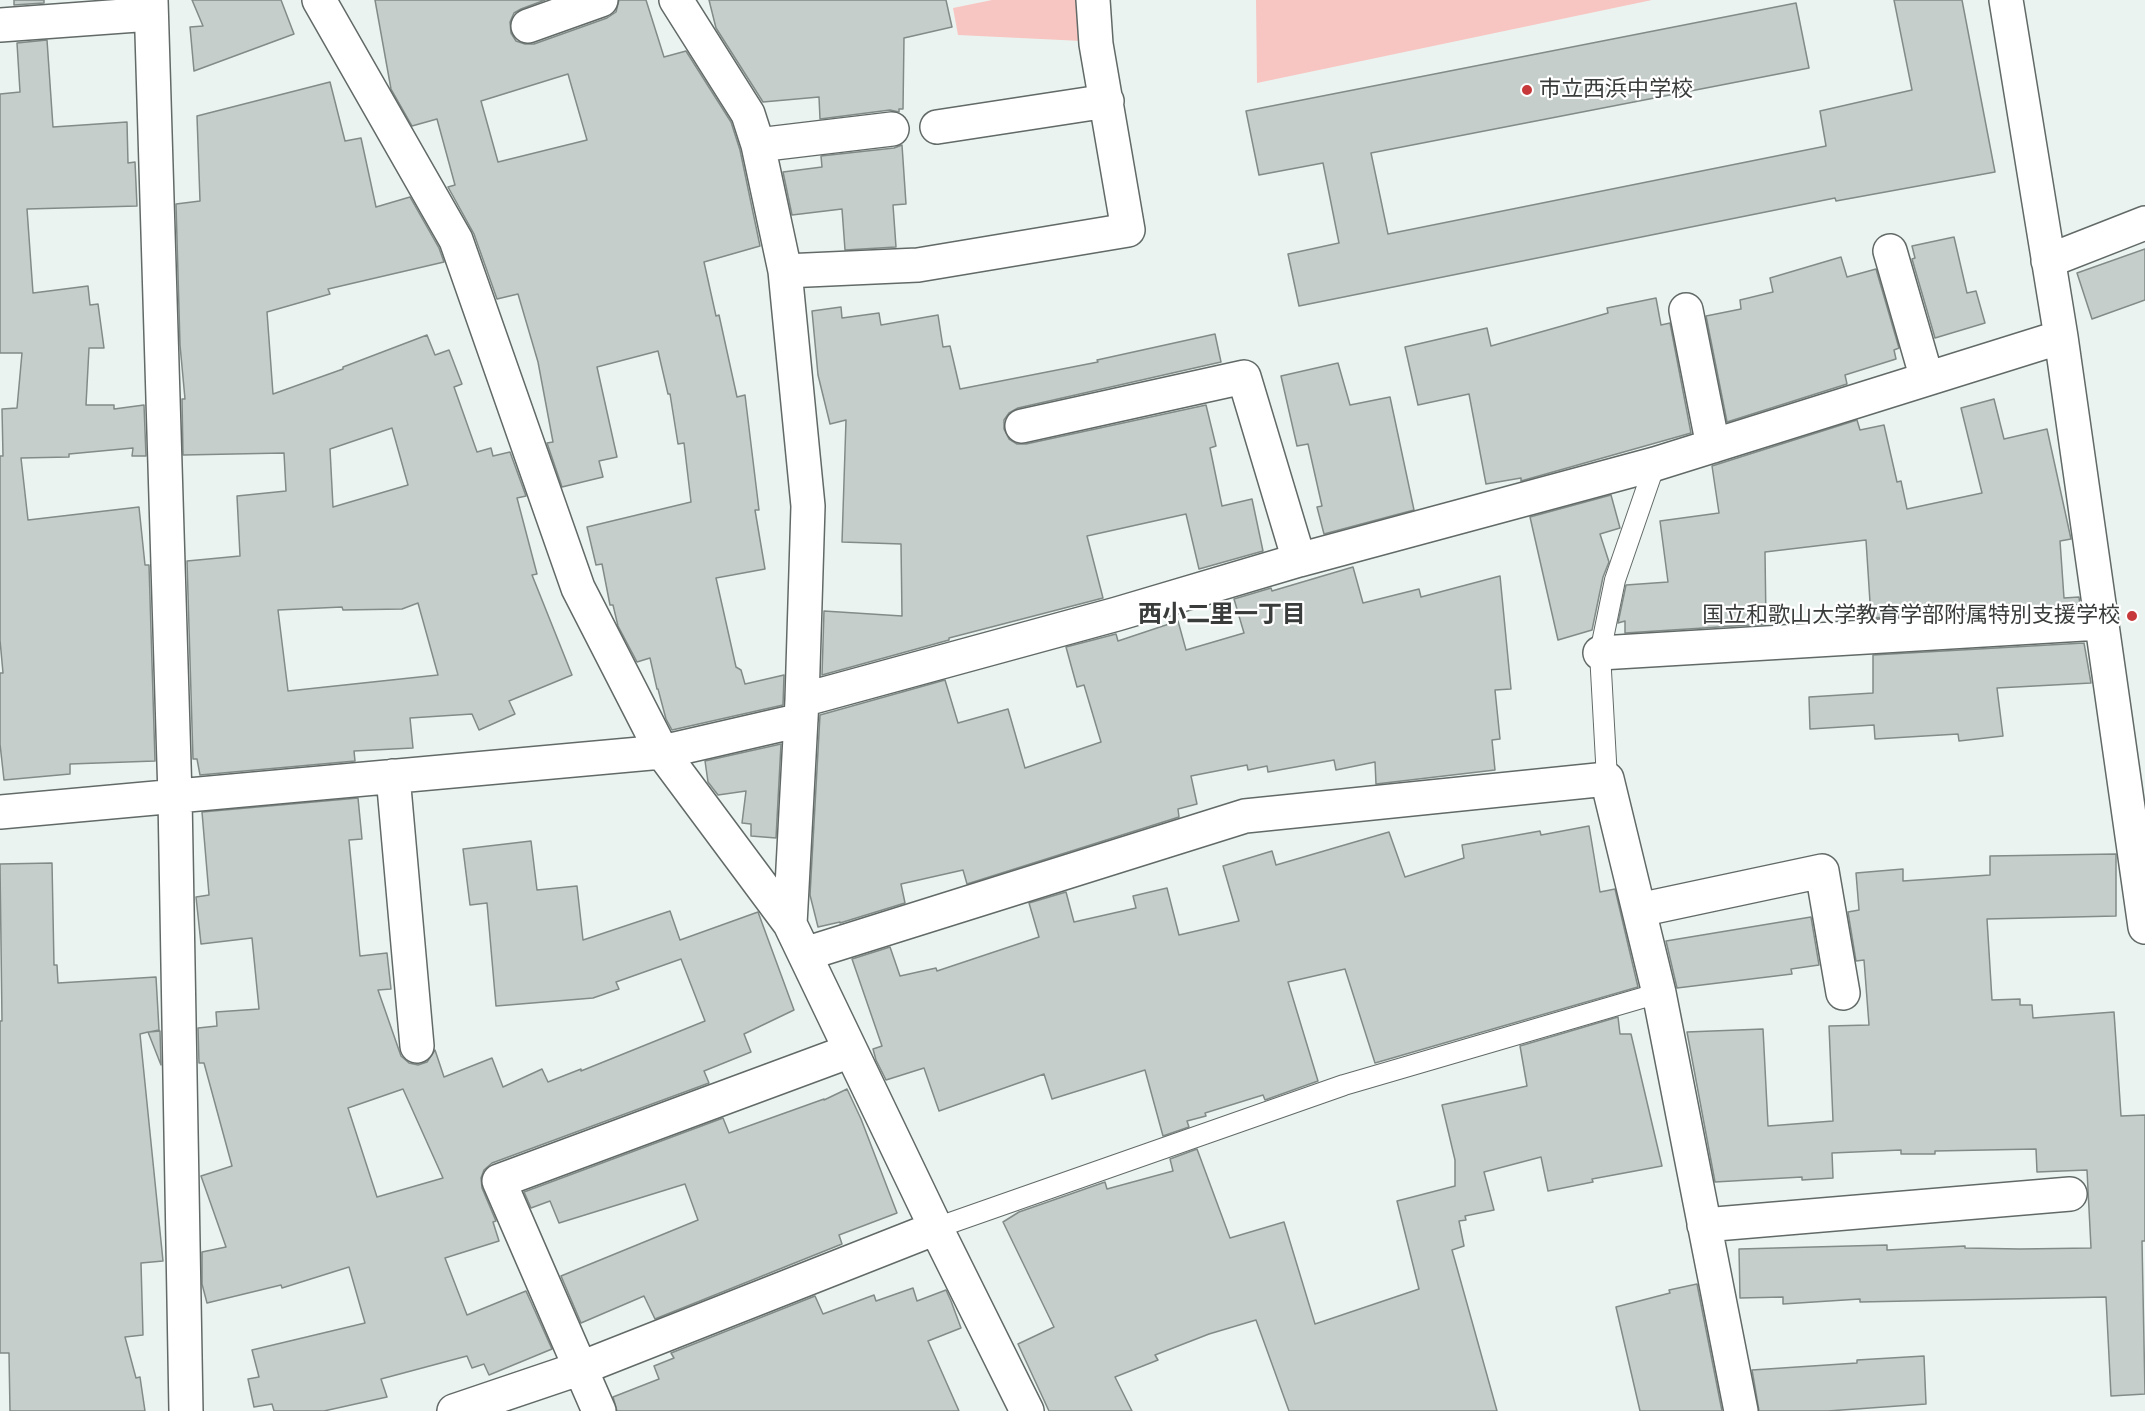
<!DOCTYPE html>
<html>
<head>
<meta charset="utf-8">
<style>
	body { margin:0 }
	canvas { display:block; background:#eaf3f0 }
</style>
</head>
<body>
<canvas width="2145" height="1411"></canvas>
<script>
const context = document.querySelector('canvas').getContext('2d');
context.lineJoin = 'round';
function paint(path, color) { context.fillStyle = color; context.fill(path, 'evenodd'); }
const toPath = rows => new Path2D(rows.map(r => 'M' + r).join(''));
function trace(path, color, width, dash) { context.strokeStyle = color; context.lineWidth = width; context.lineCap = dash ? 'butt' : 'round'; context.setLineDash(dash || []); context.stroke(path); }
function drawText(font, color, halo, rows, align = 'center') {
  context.font = font + ' Karla,"Noto Sans JP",sans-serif'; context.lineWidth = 4.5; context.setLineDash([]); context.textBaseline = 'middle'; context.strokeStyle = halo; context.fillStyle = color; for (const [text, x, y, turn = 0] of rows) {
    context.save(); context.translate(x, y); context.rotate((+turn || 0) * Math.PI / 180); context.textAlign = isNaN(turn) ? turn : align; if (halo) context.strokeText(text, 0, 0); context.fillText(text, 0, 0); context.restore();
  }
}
paint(toPath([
	[992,0,1079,0,1082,41,958,35,953,8],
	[1256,0,1652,0,1257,83]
]), '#f8c6c2');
const building = toPath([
	[14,0,44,0,44,3,14,5,14,0],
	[192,0,281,0,294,34,194,71,190,27,203,26,192,0],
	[375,0,545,0,521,9,514,13,510,22,511,33,516,41,525,44,534,44,607,18,616,12,619,0,646,0,664,57,686,51,731,122,740,150,760,246,704,262,716,316,719,315,737,397,745,395,759,510,755,510,765,569,716,578,736,667,741,670,745,684,784,675,783,705,672,730,666,719,658,689,657,689,650,658,637,662,618,626,613,605,610,605,602,564,596,565,587,527,691,502,684,443,678,444,670,394,668,394,658,351,597,367,617,457,599,461,603,477,562,487,547,443,553,442,538,362,518,294,497,299,474,234,448,187,455,185,437,119,412,126,391,89,375,0],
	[568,74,587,140,498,162,481,101,568,74],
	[709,0,946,0,952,27,904,38,903,109,899,109,899,112,890,110,820,119,819,97,763,102,716,28,709,0],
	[1894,0,1962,0,1995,172,1836,201,1835,198,1299,306,1288,254,1339,243,1323,163,1259,175,1246,111,1796,3,1809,68,1371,153,1388,234,1826,146,1820,111,1912,90,1894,0],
	[47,40,53,127,127,122,128,163,135,162,137,206,27,209,33,293,88,286,90,305,98,304,104,348,89,348,86,405,114,405,114,409,144,405,146,456,132,456,133,448,69,454,69,457,21,458,28,520,139,507,145,565,149,565,155,761,70,764,70,774,4,780,0,744,0,673,3,673,0,640,0,456,3,456,2,409,17,408,22,353,0,353,0,94,20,92,17,43,47,40],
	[330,82,345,141,361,138,376,207,410,197,439,248,444,262,328,289,330,294,267,312,273,394,343,369,343,367,427,335,435,355,449,350,462,384,454,387,477,452,491,448,493,456,510,452,526,496,517,498,537,574,532,575,572,675,509,701,515,714,479,730,472,714,410,718,413,748,354,751,355,761,200,775,197,759,193,759,187,561,240,556,237,496,286,491,284,453,183,455,182,399,185,399,180,345,176,204,200,201,197,116,330,82],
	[392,428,408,485,333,507,330,449,392,428],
	[418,603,438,675,288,691,278,610,342,607,343,610,402,609,418,603],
	[902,145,906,204,893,205,896,247,845,250,842,209,792,215,783,172,822,167,821,156,894,148,902,145],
	[1954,237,1967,293,1976,291,1985,323,1935,338,1912,259,1915,258,1912,246,1954,237],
	[2145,249,2145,300,2092,319,2077,273,2145,249],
	[1841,257,1847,277,1876,269,1899,348,1894,350,1896,359,1845,375,1847,384,1727,422,1706,316,1741,309,1740,300,1773,292,1770,278,1841,257],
	[1656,298,1661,325,1670,323,1691,433,1521,481,1521,478,1486,484,1469,394,1418,405,1405,347,1487,328,1491,346,1608,313,1607,308,1656,298],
	[841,307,842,318,879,313,881,325,938,315,943,347,950,346,960,389,1098,362,1097,360,1215,334,1221,362,1018,408,1009,413,1004,420,1004,429,1009,439,1017,444,1026,444,1206,405,1216,446,1210,448,1222,506,1252,499,1263,551,1199,569,1186,514,1087,536,1103,598,949,638,949,640,822,675,824,611,902,616,901,544,842,542,846,420,830,424,818,375,812,311,841,307],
	[1338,363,1350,405,1390,397,1414,510,1324,534,1317,507,1322,506,1308,444,1297,446,1281,376,1338,363],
	[1994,399,2004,439,2047,429,2071,539,2060,541,2064,598,2079,597,2080,605,1871,618,1866,540,1765,552,1766,624,1625,633,1625,621,1618,623,1626,585,1668,582,1660,521,1719,513,1712,466,1857,420,1860,430,1884,425,1897,482,1901,481,1907,509,1982,493,1961,408,1994,399],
	[1611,495,1620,528,1600,534,1609,562,1603,577,1592,630,1558,640,1530,517,1611,495],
	[1353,567,1363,603,1419,589,1421,597,1500,576,1511,689,1495,690,1500,739,1492,740,1495,770,1376,784,1375,762,1336,770,1334,760,1268,772,1267,766,1248,770,1247,765,1191,776,1197,804,1178,809,1179,817,967,884,963,870,901,884,905,903,840,923,840,922,818,927,810,895,820,715,945,680,958,723,1008,709,1025,768,1101,742,1084,685,1077,687,1066,647,1116,634,1118,641,1178,621,1186,650,1244,633,1234,599,1271,588,1272,591,1353,567],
	[2084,643,2091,683,1997,688,2003,736,1959,741,1958,734,1875,739,1874,725,1810,729,1809,697,1873,693,1873,655,2084,643],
	[781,744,776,838,751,836,751,824,742,823,746,791,718,795,708,782,705,761,781,744],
	[358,798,362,839,349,840,360,956,387,953,391,989,378,990,401,1056,409,1063,418,1065,427,1062,435,1050,444,1077,492,1058,503,1087,542,1069,548,1082,581,1069,581,1071,705,1021,681,959,616,982,619,989,593,998,496,1006,487,903,470,905,463,849,531,841,537,890,577,886,583,940,670,911,680,940,758,912,794,1010,744,1034,751,1052,704,1071,709,1083,492,1163,484,1170,481,1178,482,1188,496,1221,493,1222,499,1241,445,1258,467,1315,526,1291,552,1349,489,1375,484,1364,472,1368,467,1356,381,1379,387,1397,324,1411,274,1411,272,1404,254,1407,248,1379,259,1377,252,1350,365,1323,349,1267,282,1288,281,1285,207,1303,202,1284,202,1252,226,1247,201,1176,232,1166,204,1063,199,1063,198,1028,217,1026,216,1012,259,1009,252,938,201,944,196,897,209,895,202,812,358,798],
	[403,1089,443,1178,377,1197,348,1108,403,1089],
	[1589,826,1600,892,1615,889,1638,987,1375,1063,1345,969,1288,982,1318,1081,1265,1100,1263,1095,1205,1113,1206,1116,1187,1121,1189,1127,1163,1136,1145,1070,1052,1099,1044,1074,939,1111,924,1068,886,1080,876,1060,873,1049,882,1046,852,959,890,947,900,976,936,968,937,971,1039,937,1029,903,1066,892,1074,922,1136,908,1133,896,1167,888,1179,935,1239,921,1223,866,1272,851,1276,865,1389,832,1405,877,1464,858,1462,845,1540,831,1541,835,1589,826],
	[2116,854,2116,916,1987,919,1992,1000,2020,999,2020,1005,2032,1005,2033,1018,2114,1012,2121,1116,2145,1115,2145,1241,2142,1241,2145,1394,2111,1396,2106,1297,1860,1302,1860,1299,1783,1304,1783,1297,1740,1298,1739,1249,1887,1245,1887,1250,1965,1246,1965,1248,2020,1249,2091,1248,2087,1170,2037,1172,2036,1149,1935,1151,1935,1154,1901,1154,1901,1150,1832,1153,1833,1178,1802,1180,1802,1177,1715,1182,1687,1032,1763,1029,1768,1126,1833,1121,1829,1026,1869,1025,1864,960,1856,961,1848,912,1859,910,1856,873,1903,869,1903,881,1990,875,1990,856,2116,854],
	[52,863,54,965,57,965,58,983,156,977,159,1030,149,1032,160,1031,161,1065,148,1032,140,1034,163,1261,141,1263,143,1335,125,1337,136,1378,140,1377,145,1411,10,1411,9,1353,0,1353,0,1021,2,1021,0,864,52,863],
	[1811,917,1819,965,1791,969,1792,974,1677,988,1666,941,1811,917],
	[1618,1017,1620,1034,1631,1034,1662,1166,1592,1179,1593,1182,1548,1191,1541,1157,1484,1172,1494,1210,1465,1216,1466,1220,1459,1221,1464,1246,1452,1250,1497,1411,1289,1411,1256,1320,1209,1334,1155,1355,1158,1360,1115,1377,1132,1411,1049,1411,1018,1344,1054,1327,1003,1222,1019,1212,1105,1182,1107,1189,1173,1171,1170,1159,1197,1149,1230,1238,1284,1222,1315,1324,1419,1289,1397,1201,1455,1186,1455,1160,1442,1105,1527,1086,1520,1046,1618,1017],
	[847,1089,861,1119,897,1213,839,1235,842,1244,655,1319,644,1296,581,1323,561,1276,698,1220,685,1184,559,1223,550,1201,531,1208,524,1192,723,1118,729,1133,824,1099,824,1100,847,1089],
	[1697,1284,1722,1411,1640,1411,1616,1307,1670,1293,1669,1290,1697,1284],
	[913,1288,917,1301,946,1290,951,1301,961,1328,928,1341,959,1411,617,1411,613,1397,659,1379,654,1366,674,1358,671,1353,815,1296,823,1314,874,1295,876,1301,913,1288],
	[1924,1356,1926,1404,1828,1411,1759,1411,1752,1370,1857,1363,1857,1360,1924,1356]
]);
paint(building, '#c5cecb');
trace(building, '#838b88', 1.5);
const lane = toPath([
	[1607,779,1600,653,1615,580,1655,464],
	[936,1228,1344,1085,1659,993]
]);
const street = toPath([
	[151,0,175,797,186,1411],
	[319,0,456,240,578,588,662,752,790,924,936,1228,1027,1411],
	[676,0,748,114,758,145,785,271,808,506,802,700,790,924],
	[2006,0,2061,337,2145,927],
	[0,25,151,14],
	[528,26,601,0],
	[937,127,1107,101],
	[758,145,892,129],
	[1890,251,1927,379],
	[2048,261,2145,223],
	[785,271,918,265,1128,230,1096,44,1093,0],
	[1686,310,1713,446],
	[1022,426,1244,377,1299,560],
	[1600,653,2100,623],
	[802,700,1117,614,1299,560,1655,464,2061,337],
	[393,776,417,1046],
	[0,812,662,752,801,720],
	[1639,910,1822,871,1843,993],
	[805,954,1245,816,1607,779,1659,993,1741,1411],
	[1704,1225,2070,1194],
	[454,1411,581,1368,936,1228],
	[599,1411,499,1181,850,1051]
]);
trace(lane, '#626a67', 22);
trace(street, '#626a67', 36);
trace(lane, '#fff', 20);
trace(street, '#fff', 33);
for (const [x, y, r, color] of [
	[1527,90,6,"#c7383b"],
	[2132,616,6,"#c7383b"]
]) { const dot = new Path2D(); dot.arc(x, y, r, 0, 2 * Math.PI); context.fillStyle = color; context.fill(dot); trace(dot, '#fff', 2); }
drawText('22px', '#393c3b', '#fff', [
	["市立西浜中学校",1539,90],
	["国立和歌山大学教育学部附属特別支援学校",2120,616,"right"]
], 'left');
drawText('bold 24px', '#393c3b', '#fff', [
	["西小二里一丁目",1222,615]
]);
</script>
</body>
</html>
